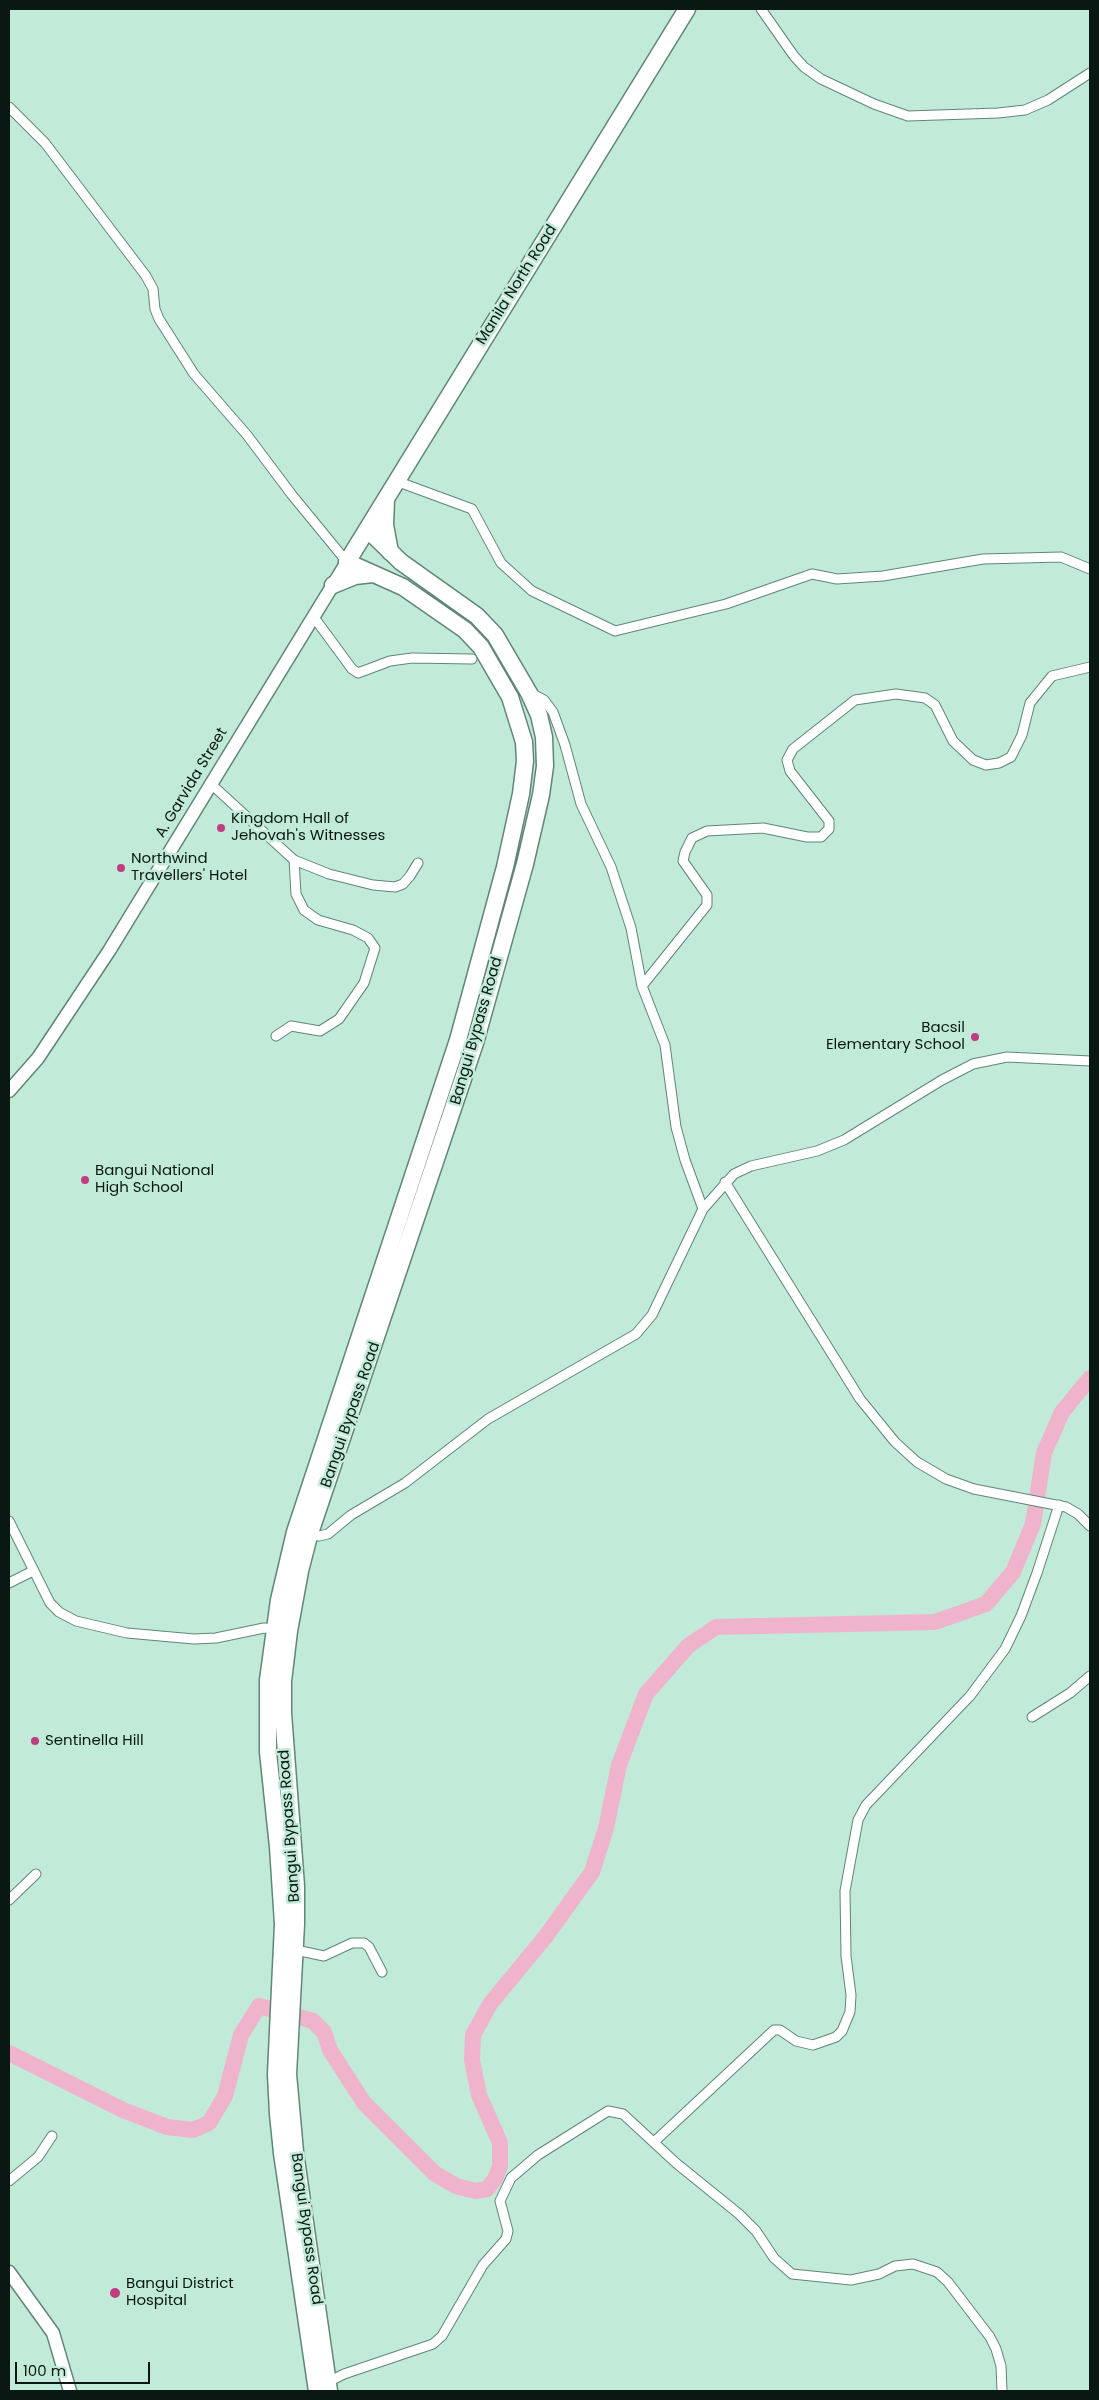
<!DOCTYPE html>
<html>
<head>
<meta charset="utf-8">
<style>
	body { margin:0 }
	#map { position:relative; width:1099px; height:2400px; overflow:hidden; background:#c1ead8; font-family:Poppins,sans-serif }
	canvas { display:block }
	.frame { position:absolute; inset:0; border:10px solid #091812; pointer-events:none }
	.scale { position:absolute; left:15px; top:2362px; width:135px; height:22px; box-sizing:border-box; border:2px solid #091812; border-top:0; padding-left:6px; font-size:15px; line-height:18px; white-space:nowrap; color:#091812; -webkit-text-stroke:4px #c1ead8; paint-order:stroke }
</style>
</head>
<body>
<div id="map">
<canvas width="1099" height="2400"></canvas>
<div class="frame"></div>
<div class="scale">100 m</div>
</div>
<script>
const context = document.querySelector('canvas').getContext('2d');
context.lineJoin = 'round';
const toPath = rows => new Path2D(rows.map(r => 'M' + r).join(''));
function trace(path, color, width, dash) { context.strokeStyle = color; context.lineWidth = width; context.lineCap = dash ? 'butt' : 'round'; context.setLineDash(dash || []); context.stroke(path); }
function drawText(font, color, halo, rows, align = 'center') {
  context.font = font + ' Poppins,sans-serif'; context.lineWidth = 5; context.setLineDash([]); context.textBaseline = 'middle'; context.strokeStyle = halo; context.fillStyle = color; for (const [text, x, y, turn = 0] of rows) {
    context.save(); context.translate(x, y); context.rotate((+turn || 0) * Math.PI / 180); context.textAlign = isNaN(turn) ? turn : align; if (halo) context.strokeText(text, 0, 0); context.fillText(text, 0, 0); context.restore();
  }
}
trace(toPath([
	[9,2053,123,2110,167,2127,193,2130,209,2123,225,2096,241,2035,259,2006,313,2021,324,2032,330,2050,364,2103,434,2173,456,2186,475,2191,487,2189,495,2179,500,2166,500,2143,479,2095,472,2060,473,2035,490,2004,546,1936,592,1872,606,1828,619,1765,646,1694,688,1646,716,1627,935,1622,986,1604,1013,1572,1033,1524,1044,1453,1062,1412,1090,1378]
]), '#f0b3cc', 16);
const street = toPath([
	[761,9,794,56,804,67,821,79,874,104,908,116,998,113,1025,110,1048,100,1090,73],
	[9,107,45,143,146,276,153,289,155,309,159,319,194,374,247,435,292,495,347,562],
	[396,481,472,509,501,563,532,591,615,631,726,604,812,574,837,579,883,576,983,559,1061,557,1090,569],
	[313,616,352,669,358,673,390,661,412,658,472,659],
	[531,693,544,700,553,712,565,745,581,804,611,867,631,928,642,986,665,1045,676,1127,685,1160,703,1209],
	[210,783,294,860,296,894,304,910,318,920,353,930,368,938,375,948,364,983,339,1019,320,1031,291,1026,276,1036],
	[294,860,329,874,373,885,395,887,403,884,410,876,418,863],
	[642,986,707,905,707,895,683,861,685,852,692,838,707,831,763,828,807,837,821,837,829,829,829,821,790,771,787,760,793,749,855,700,896,694,925,698,935,705,953,741,973,760,986,765,999,763,1011,757,1022,735,1030,703,1052,676,1090,667],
	[725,1182,860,1399,895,1442,917,1462,946,1479,974,1489,1066,1507,1078,1514,1090,1526],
	[9,1521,50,1603,59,1612,76,1621,127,1633,194,1639,216,1638,264,1628,277,1629],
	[308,1535,319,1536,328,1534,351,1515,405,1483,488,1419,636,1334,652,1315,703,1209,734,1174,751,1166,817,1151,844,1140,942,1080,973,1064,1007,1057,1090,1061],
	[9,1583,33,1571],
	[1032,1717,1070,1693,1090,1676],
	[9,1900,36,1874],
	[291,1949,324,1956,352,1943,364,1943,369,1947,382,1972],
	[654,2142,774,2030,780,2030,796,2041,813,2045,836,2037,842,2031,850,2012,851,1995,846,1956,845,1891,858,1820,866,1805,970,1696,1005,1649,1021,1616,1037,1573,1059,1505],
	[9,2181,38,2157,52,2136],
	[326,2383,344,2374,433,2344,442,2336,483,2265,506,2239,508,2231,500,2201,511,2178,538,2155,608,2111,623,2114,676,2163,739,2214,756,2231,774,2258,792,2274,851,2280,879,2274,895,2266,913,2264,937,2272,948,2282,990,2337,996,2349,1001,2366,1002,2391]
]);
const secondary = toPath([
	[9,1091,38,1058,109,951,347,562],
	[9,2272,53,2333,70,2391]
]);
const highway = toPath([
	[386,500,385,525,390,552],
	[333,585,355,576,373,574],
	[317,2391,282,2153,278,2114,276,2074,283,1924,278,1847,268,1752,268,1680,279,1600,295,1532,458,1040,505,867,521,794,525,761,524,742,510,697,481,647,465,630,403,587,347,562,687,9],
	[329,2391,295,2152,288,2074,296,1924,296,1886,283,1713,283,1681,289,1631,300,1571,309,1536,475,1043,525,864,541,795,545,766,544,737,539,715,529,693,495,635,477,616,401,562,367,529]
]);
trace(street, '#608676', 11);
trace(secondary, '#608676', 15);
trace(highway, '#608676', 19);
trace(street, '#fff', 9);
trace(secondary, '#fff', 12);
trace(highway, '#fff', 16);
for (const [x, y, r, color] of [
	[221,828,5,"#bf3c81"],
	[121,868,5,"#bf3c81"],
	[975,1037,5,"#bf3c81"],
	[85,1180,5,"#bf3c81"],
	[35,1741,5,"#bf3c81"],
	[115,2293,6,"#bf3c81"]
]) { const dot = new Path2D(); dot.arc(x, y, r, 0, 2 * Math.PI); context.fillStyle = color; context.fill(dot); trace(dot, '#c1ead8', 2); }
drawText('15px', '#091812', '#c1ead8', [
	["Manila North Road",517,285,-58],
	["A. Garvida Street",192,783,-59],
	["Bangui Bypass Road",477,1031,-74],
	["Bangui Bypass Road",351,1415,-71],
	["Bangui Bypass Road",290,1826,-94],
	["Bangui Bypass Road",306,2229,82]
]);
drawText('15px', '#091812', '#c1ead8', [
	["Kingdom Hall of",231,819],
	["Jehovah's Witnesses",231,836],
	["Northwind",131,859],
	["Travellers' Hotel",131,876],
	["Bacsil",965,1028,"right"],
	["Elementary School",965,1045,"right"],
	["Bangui National",95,1171],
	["High School",95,1188],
	["Sentinella Hill",45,1741],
	["Bangui District",126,2284],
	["Hospital",126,2301]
], 'left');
</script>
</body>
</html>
